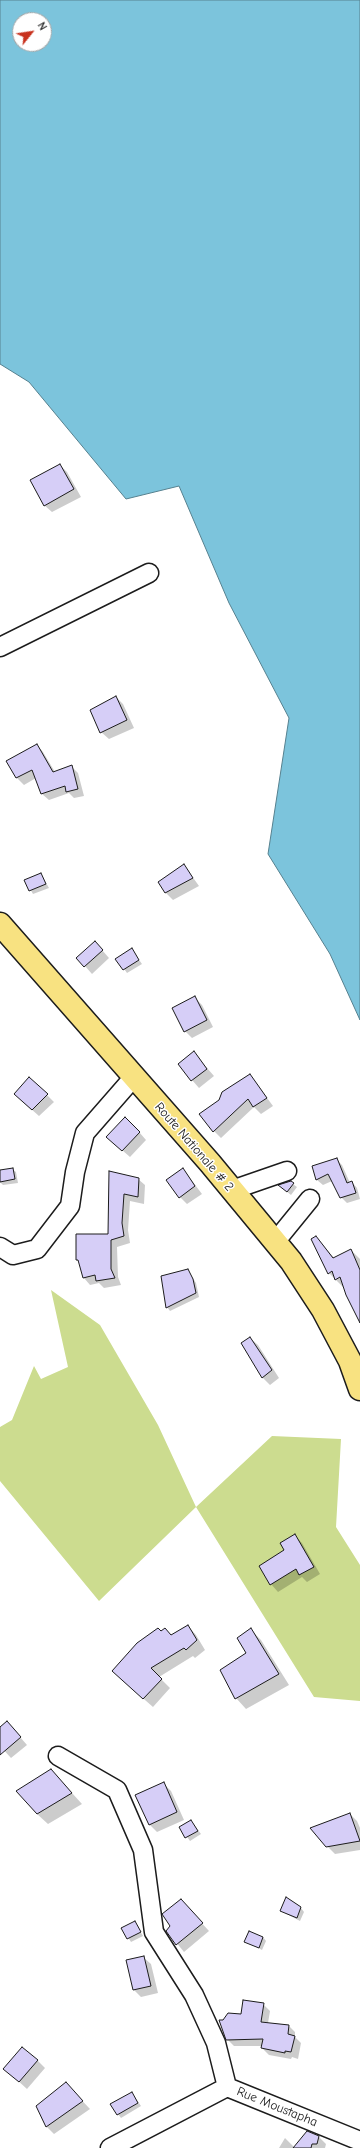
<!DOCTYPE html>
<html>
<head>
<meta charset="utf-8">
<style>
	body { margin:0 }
	#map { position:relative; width:360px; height:2148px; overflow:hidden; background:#fff; font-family:"Comic Neue",sans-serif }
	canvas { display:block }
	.north { position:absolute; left:12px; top:12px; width:40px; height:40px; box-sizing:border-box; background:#fff; border:1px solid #a4a4a4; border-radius:50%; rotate:60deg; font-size:11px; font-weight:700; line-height:16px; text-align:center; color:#1c1c1c }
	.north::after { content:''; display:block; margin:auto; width:14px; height:18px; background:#c8321e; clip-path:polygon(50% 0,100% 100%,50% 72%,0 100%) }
</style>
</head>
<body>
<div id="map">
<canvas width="360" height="2148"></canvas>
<div class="north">N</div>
</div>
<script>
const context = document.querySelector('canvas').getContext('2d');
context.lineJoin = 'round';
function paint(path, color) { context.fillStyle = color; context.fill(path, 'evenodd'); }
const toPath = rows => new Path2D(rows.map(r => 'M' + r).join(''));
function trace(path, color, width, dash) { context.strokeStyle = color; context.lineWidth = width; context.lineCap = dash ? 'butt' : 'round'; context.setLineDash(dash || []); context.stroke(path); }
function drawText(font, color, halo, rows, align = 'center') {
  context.font = font + ' "Comic Neue",sans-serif'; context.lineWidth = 3; context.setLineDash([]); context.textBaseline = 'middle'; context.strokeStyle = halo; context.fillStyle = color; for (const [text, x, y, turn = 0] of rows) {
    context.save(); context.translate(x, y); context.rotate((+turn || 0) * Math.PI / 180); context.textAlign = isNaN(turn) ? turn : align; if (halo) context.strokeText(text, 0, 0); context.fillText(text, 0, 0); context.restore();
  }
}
paint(toPath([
	[51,1290,100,1325,158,1425,196,1507,272,1436,341,1439,336,1527,360,1565,360,1701,314,1697,196,1507,99,1601,0,1481,0,1427,12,1420,34,1366,41,1379,68,1367]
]), '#ccdc8f');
const water = toPath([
	[0,0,360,0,360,1020,330,954,268,854,289,718,229,603,179,486,126,499,29,382,0,364,0,0],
	[20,20,44,20,44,44,20,44,20,20]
]);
paint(water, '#7cc4dc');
trace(water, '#56818f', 1);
paint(toPath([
	[60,465,67,472,81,497,52,512,44,505],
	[116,697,123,704,134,728,109,739,101,732],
	[37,745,43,752,55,772,71,766,78,773,84,796,74,798,69,793,49,800,42,794,36,778,24,785,17,778,8,761],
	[184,865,199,886,173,900,165,892],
	[41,874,49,888,33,894,25,880],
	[102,950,109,958,92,974,85,966],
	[132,950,142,964,127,973,117,959],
	[194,997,202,1005,213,1027,192,1038,185,1031],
	[194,1053,214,1076,199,1088,192,1080],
	[250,1075,273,1106,261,1114,254,1107,221,1138,214,1131,220,1101],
	[47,1095,54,1102,39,1116,22,1101],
	[133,1125,146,1140,130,1157,115,1144],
	[336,1159,342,1165,350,1183,352,1182,357,1188,360,1199,347,1203,341,1197,332,1181,323,1185,317,1180,313,1167],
	[12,1169,16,1172,18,1183,3,1185,0,1182,0,1171],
	[183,1169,202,1194,187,1204,180,1197],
	[110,1172,138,1179,145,1185,144,1204,130,1201,128,1230,130,1243,117,1247,118,1277,121,1285,104,1288,99,1283,90,1285,84,1278,79,1262,77,1260,109,1235],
	[290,1182,297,1187,291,1195,280,1186],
	[316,1237,335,1259,351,1250,360,1259,360,1321,344,1288,329,1273],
	[188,1270,196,1283,199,1297,170,1311,167,1307],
	[250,1338,258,1345,279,1378,270,1385,263,1378,242,1344],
	[295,1536,302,1543,320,1574,307,1582,302,1577,278,1592,271,1584,286,1550],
	[188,1626,196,1635,205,1650,195,1658,193,1656,159,1677,170,1688,153,1707,122,1680,161,1632,172,1636],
	[251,1630,261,1640,289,1685,246,1709,236,1698,248,1654],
	[7,1722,27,1745,11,1758,0,1746,0,1728],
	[61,1781,82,1804,48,1824,37,1814],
	[164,1784,171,1791,184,1820,157,1832,149,1824],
	[350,1814,357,1821,360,1828,360,1850,335,1854,327,1846],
	[191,1821,201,1834,190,1841,180,1827],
	[188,1908,209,1931,184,1952,167,1931],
	[301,1908,304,1912,300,1921,281,1911],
	[135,1922,143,1936,131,1942,123,1929],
	[263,1937,266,1941,262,1950,246,1941],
	[143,1957,151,1964,158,1993,141,1997,134,1990,127,1961],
	[263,2004,270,2011,268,2023,288,2025,295,2032,295,2037,301,2043,298,2059,292,2057,291,2059,269,2055,262,2048,263,2046,234,2046,227,2039,241,2015],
	[37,2060,45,2068,27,2089,5,2069],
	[73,2091,90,2109,54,2134,47,2127,37,2106],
	[132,2093,141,2106,121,2118,118,2114],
	[319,2137,326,2144,325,2148,279,2148,285,2138,295,2148]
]), '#0003');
const building = toPath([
	[60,464,74,489,44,506,30,480,60,464],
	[116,696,127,720,100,733,90,710,116,696],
	[37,744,53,772,72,765,78,789,66,792,65,786,41,794,32,770,16,778,6,761,37,744],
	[184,864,193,878,165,893,158,882,184,864],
	[41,873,46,884,29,891,24,880,41,873],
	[95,941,103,950,84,967,76,958,95,941],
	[132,948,139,960,123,970,115,959,132,948],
	[195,996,207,1020,184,1032,172,1008,195,996],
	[194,1051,207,1069,191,1081,178,1064,194,1051],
	[250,1074,267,1098,253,1107,248,1099,213,1132,199,1114,219,1100,222,1092,250,1074],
	[29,1077,48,1094,32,1110,14,1094,29,1077],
	[125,1117,140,1132,122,1151,106,1137,125,1117],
	[337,1158,347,1183,352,1181,356,1193,340,1198,328,1174,316,1180,312,1166,337,1158],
	[13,1168,15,1179,0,1182,0,1170,13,1168],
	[183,1168,195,1186,179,1198,166,1180,183,1168],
	[109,1171,139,1178,138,1197,124,1194,122,1223,124,1236,111,1240,111,1269,115,1278,96,1281,95,1275,83,1278,78,1260,76,1260,76,1234,108,1234,109,1171],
	[291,1181,294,1183,287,1192,278,1185,291,1181],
	[316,1236,333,1258,351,1249,360,1270,360,1323,346,1295,340,1277,335,1280,332,1271,328,1274,311,1239,316,1236],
	[188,1269,193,1279,196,1293,166,1308,161,1276,188,1269],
	[250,1337,272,1370,262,1378,241,1343,250,1337],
	[295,1534,314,1567,299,1575,296,1569,270,1585,259,1566,284,1550,280,1543,295,1534],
	[188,1625,197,1640,186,1650,184,1648,151,1668,162,1679,143,1699,112,1671,137,1643,158,1628,161,1631,165,1628,171,1635,188,1625],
	[251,1628,279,1674,235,1699,220,1670,246,1653,237,1638,251,1628],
	[7,1721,21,1737,0,1755,0,1727,7,1721],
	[51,1769,72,1793,37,1814,16,1791,51,1769],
	[164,1782,177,1812,149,1825,135,1795,164,1782],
	[350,1813,360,1841,326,1847,310,1828,350,1813],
	[191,1820,198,1831,185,1838,179,1827,191,1820],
	[286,1897,301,1907,297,1918,280,1911,286,1897],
	[181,1899,203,1923,176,1945,166,1931,170,1926,162,1914,181,1899],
	[135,1921,141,1932,127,1939,121,1928,135,1921],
	[249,1931,263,1937,259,1948,244,1942,249,1931],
	[144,1956,151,1986,133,1990,126,1960,144,1956],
	[243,2000,264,2003,261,2022,289,2025,288,2034,295,2036,291,2052,285,2051,285,2053,261,2048,263,2039,226,2040,219,2020,223,2020,228,2013,241,2014,243,2000],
	[22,2047,38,2060,19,2082,3,2069,22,2047],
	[66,2082,83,2101,46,2127,36,2106,66,2082],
	[132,2092,138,2103,117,2115,110,2104,132,2092],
	[307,2131,319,2136,317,2144,312,2144,311,2148,293,2148,307,2131]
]);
paint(building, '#d6cef7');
trace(building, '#1c1c1c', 1);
const minor = toPath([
	[0,647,149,573],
	[232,1190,287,1171],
	[275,1242,310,1199],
	[0,1247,13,1255,37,1249,70,1206,75,1172,85,1133,133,1078],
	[58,1756,117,1790,143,1850,154,1932,194,1995,216,2043,227,2087],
	[110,2148,227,2087,360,2141]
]);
const major = toPath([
	[0,924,210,1163,291,1261,323,1310,350,1361,360,1389]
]);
trace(minor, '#1c1c1c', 21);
trace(major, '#1c1c1c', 25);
trace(minor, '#fff', 18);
trace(major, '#f8e281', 22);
drawText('13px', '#1c1c1c', '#fff', [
	["Route Nationale # 2",194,1147,49],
	["Rue Moustapha",277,2107,22]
]);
</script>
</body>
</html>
